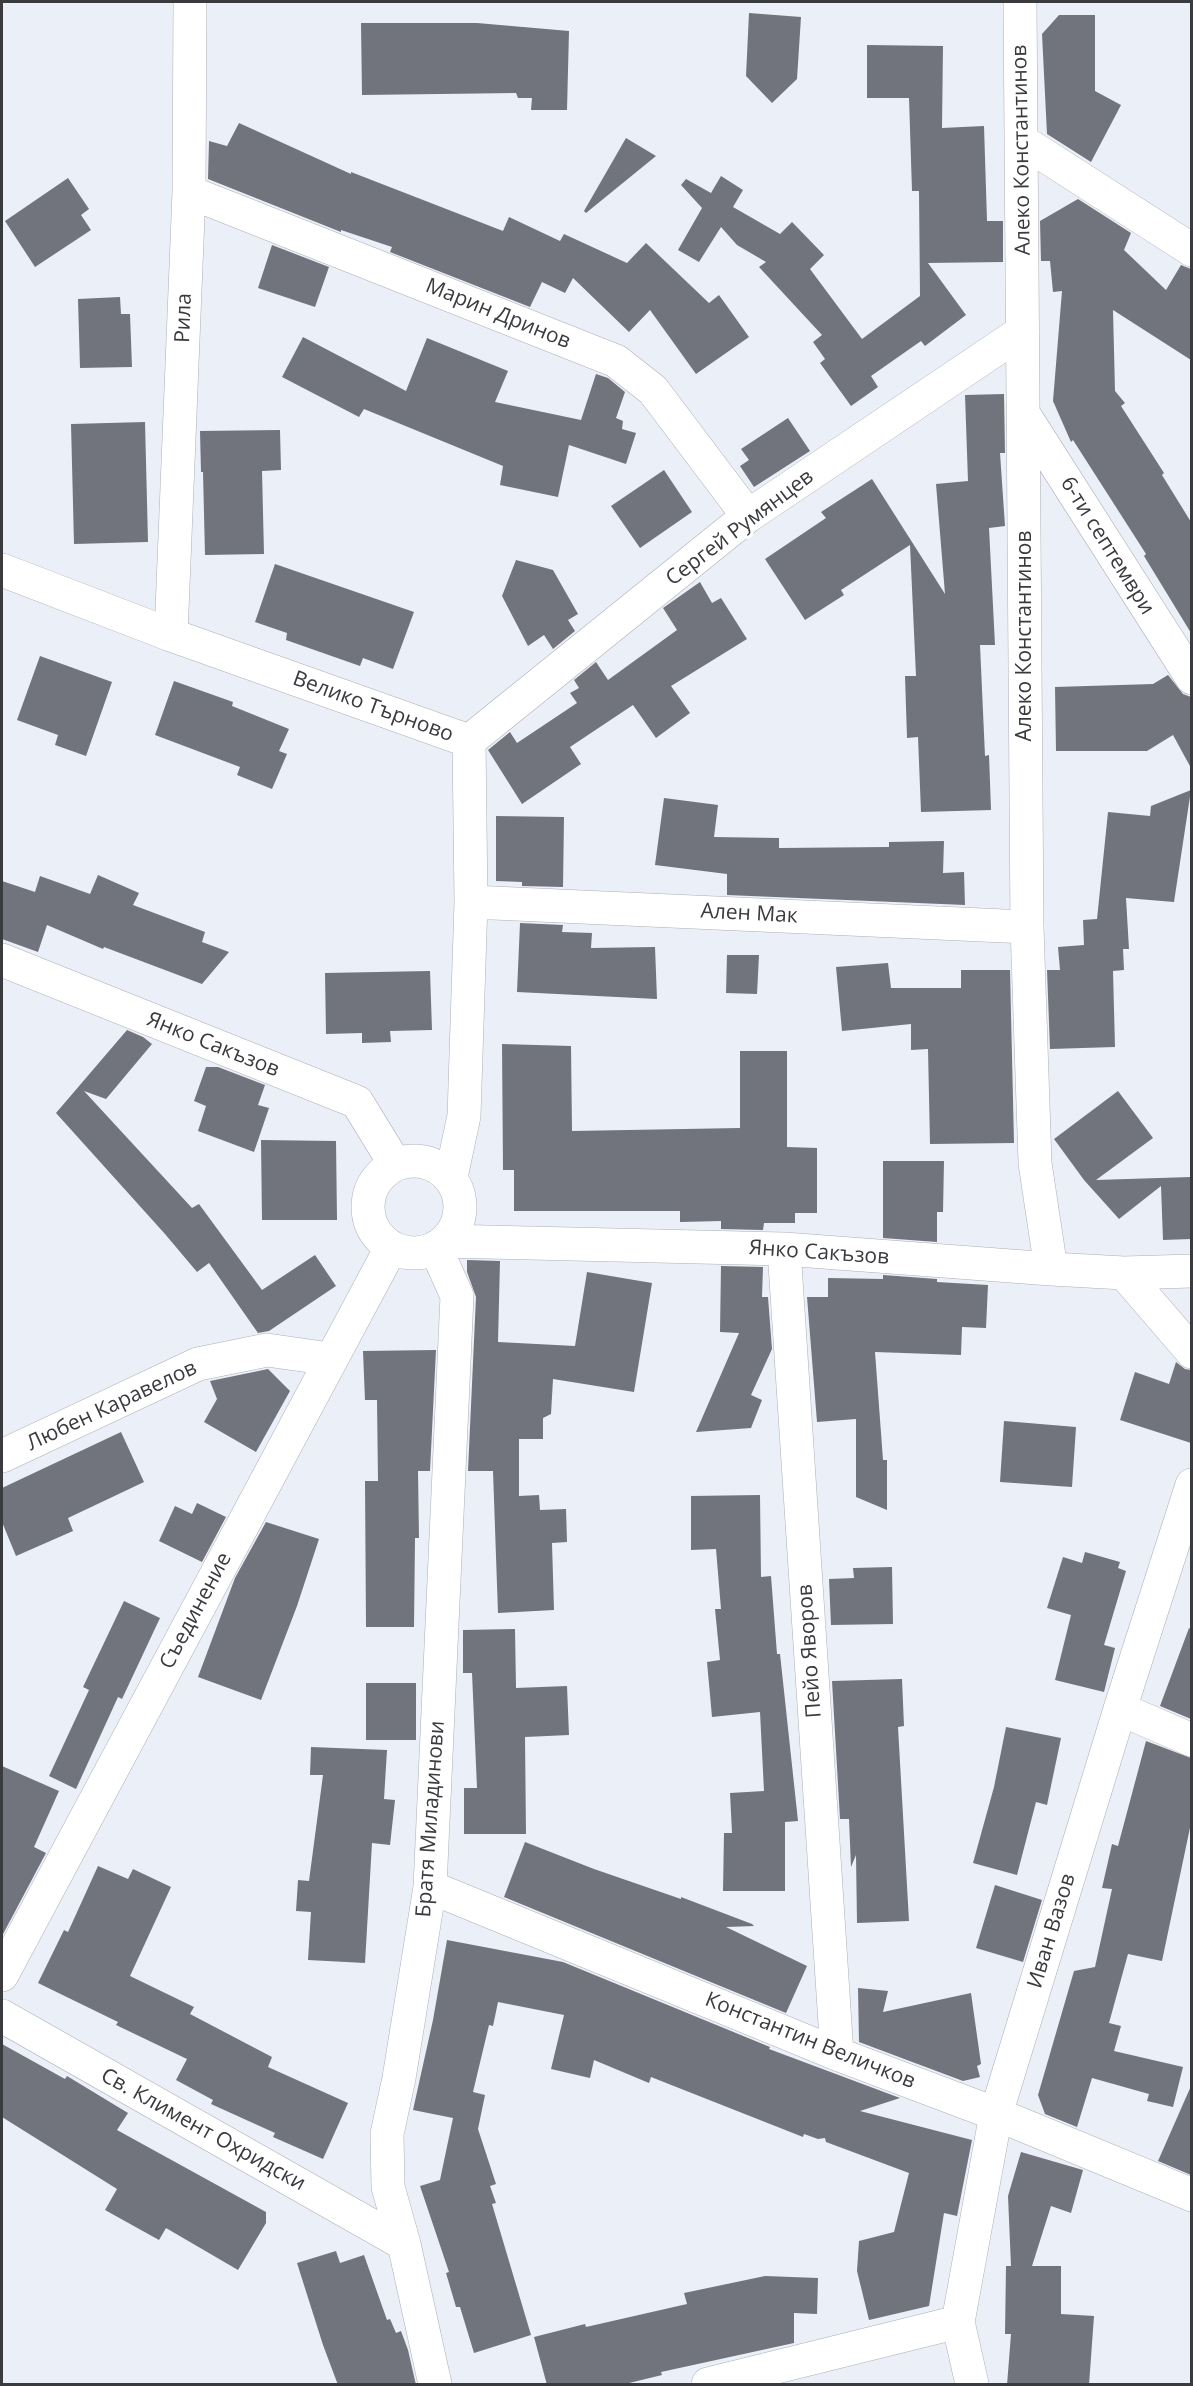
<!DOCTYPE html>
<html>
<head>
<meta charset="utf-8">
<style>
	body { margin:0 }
	#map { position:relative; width:1193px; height:2386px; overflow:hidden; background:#ebeff7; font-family:"Open Sans",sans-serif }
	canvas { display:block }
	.frame { position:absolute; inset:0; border:3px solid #3a3b3f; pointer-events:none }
</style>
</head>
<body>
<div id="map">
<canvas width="1193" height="2386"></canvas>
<div class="frame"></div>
</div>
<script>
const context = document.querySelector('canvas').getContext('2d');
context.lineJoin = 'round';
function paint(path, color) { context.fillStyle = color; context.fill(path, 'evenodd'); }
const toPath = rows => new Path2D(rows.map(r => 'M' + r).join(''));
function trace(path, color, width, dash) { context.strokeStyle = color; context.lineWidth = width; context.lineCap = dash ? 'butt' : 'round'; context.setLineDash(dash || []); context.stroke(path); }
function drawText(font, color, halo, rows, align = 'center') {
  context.font = font + ' "Open Sans",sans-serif'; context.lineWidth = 6; context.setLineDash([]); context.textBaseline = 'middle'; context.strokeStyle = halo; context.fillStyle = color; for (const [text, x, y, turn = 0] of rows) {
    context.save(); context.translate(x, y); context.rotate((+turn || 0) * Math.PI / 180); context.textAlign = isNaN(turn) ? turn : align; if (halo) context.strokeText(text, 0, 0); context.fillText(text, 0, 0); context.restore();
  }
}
paint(toPath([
	[749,13,801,17,797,79,772,103,746,76],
	[1059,15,1095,15,1095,91,1121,105,1091,162,1047,134,1042,34],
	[361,23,477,23,569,31,567,110,531,110,532,98,518,98,516,93,362,95],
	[867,45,943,46,942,128,984,126,987,221,1003,221,1003,262,928,263,966,315,925,346,921,341,871,376,878,387,851,406,820,363,825,359,813,342,822,335,759,267,766,262,737,245,721,227,699,262,678,250,702,208,681,185,686,179,711,193,721,176,743,190,733,207,780,234,792,222,824,255,810,269,862,339,920,296,919,191,912,191,909,98,867,98],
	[239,123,351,174,351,172,503,231,509,217,560,241,564,234,627,263,646,243,709,303,719,295,749,337,696,374,650,310,629,332,573,278,565,293,542,282,530,307,390,252,392,247,341,230,341,232,208,179,209,141,227,146],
	[626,138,656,156,586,213,584,211],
	[68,178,89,209,81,215,91,230,35,267,5,221],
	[1078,199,1131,233,1124,250,1166,290,1181,265,1191,269,1191,360,1113,310,1115,391,1125,403,1121,406,1164,473,1162,475,1191,522,1191,633,1144,556,1146,554,1073,440,1071,442,1053,401,1062,291,1053,292,1050,261,1041,261,1040,221],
	[272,245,329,267,315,307,258,288],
	[120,297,121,314,130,314,132,367,80,368,78,299],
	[303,337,406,391,427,338,508,371,495,402,581,420,596,374,608,378,625,392,616,418,623,421,622,429,636,433,626,464,569,445,558,497,500,485,503,466,364,409,359,417,282,377],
	[1004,394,1005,453,1000,453,1005,526,989,528,995,645,980,645,985,756,989,755,991,810,921,812,918,737,907,738,905,676,916,676,910,545,841,590,844,595,805,620,765,559,826,518,821,512,872,479,945,594,936,484,968,481,965,395],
	[788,418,810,451,754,487,740,466,749,460,741,449],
	[145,422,148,542,74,544,71,424],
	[280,430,281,470,262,471,264,554,205,555,203,472,201,472,200,431],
	[664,470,692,512,640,548,611,506],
	[516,560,553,570,578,614,568,620,575,631,553,649,544,635,528,646,502,596],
	[275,564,414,612,393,669,363,658,360,666,286,640,287,633,255,622],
	[700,582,712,603,721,598,747,639,671,686,690,713,656,738,633,705,570,747,581,764,522,804,488,750,510,732,517,743,577,703,570,693,579,688,574,680,596,662,608,680,677,630,663,608],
	[40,656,112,682,86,756,55,745,58,735,17,720],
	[1168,675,1183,694,1191,697,1191,768,1173,735,1147,751,1056,751,1055,687,1153,684],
	[174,681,233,702,232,706,289,729,279,751,287,754,272,789,237,775,240,767,155,735],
	[1191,790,1174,902,1126,898,1129,949,1123,949,1124,970,1113,971,1115,1047,1050,1049,1047,970,1060,970,1058,947,1084,945,1083,920,1097,919,1108,812,1150,816,1151,806],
	[664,798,718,805,714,837,779,838,779,848,889,847,889,842,944,841,943,873,964,872,965,905,727,895,727,874,655,865],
	[496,816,564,817,563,887,522,886,522,882,496,881],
	[98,875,139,893,133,905,205,932,202,942,229,952,202,984,104,947,103,949,47,925,38,952,2,939,2,881,35,892,40,876,90,894],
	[520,923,563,925,562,932,592,933,591,948,655,947,657,999,517,992],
	[727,955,759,955,757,994,726,993],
	[888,963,891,988,961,988,961,970,1010,970,1014,1143,930,1144,928,1049,911,1050,911,1024,842,1031,836,967],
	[430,971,432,1030,390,1031,391,1042,362,1043,362,1033,326,1034,325,973],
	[127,1030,143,1037,152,1044,106,1099,84,1091,192,1208,199,1204,262,1290,315,1255,336,1286,269,1331,258,1333,209,1263,197,1272,165,1234,56,1113],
	[502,1044,571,1046,572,1131,740,1128,740,1051,787,1051,787,1147,817,1148,817,1213,795,1213,795,1223,764,1223,763,1230,721,1229,721,1221,680,1222,680,1211,514,1211,514,1170,503,1170],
	[206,1067,218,1067,265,1085,258,1105,269,1108,254,1152,198,1131,206,1106,194,1101],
	[1118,1091,1153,1138,1096,1180,1191,1177,1191,1239,1163,1240,1161,1186,1119,1219,1084,1180,1054,1139],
	[261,1140,336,1141,337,1220,262,1220],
	[883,1161,944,1161,943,1212,937,1212,937,1242,883,1238],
	[467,1260,500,1261,498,1342,575,1346,587,1272,652,1283,634,1392,553,1379,551,1414,543,1418,543,1439,519,1439,519,1496,539,1495,540,1510,566,1509,567,1542,552,1543,554,1610,498,1613,493,1471,468,1471,476,1297,467,1272],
	[721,1266,763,1267,762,1297,768,1297,772,1349,751,1395,762,1400,751,1428,696,1432,739,1333,720,1332],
	[883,1275,937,1279,937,1282,988,1285,986,1328,962,1327,961,1355,875,1352,883,1460,887,1460,887,1510,856,1497,856,1419,817,1422,807,1297,828,1297,828,1278,883,1279],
	[436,1350,430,1471,418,1471,419,1538,415,1538,414,1627,366,1627,365,1481,378,1481,377,1400,365,1400,363,1351],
	[1176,1362,1185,1369,1191,1370,1191,1443,1120,1420,1135,1372,1169,1384],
	[268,1369,290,1391,256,1452,204,1422,217,1399,210,1381],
	[1004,1421,1076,1427,1072,1487,1000,1482],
	[121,1432,144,1482,68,1518,73,1531,16,1556,2,1522,2,1488],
	[760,1495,761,1577,771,1576,777,1654,780,1654,798,1821,785,1822,785,1891,723,1891,724,1833,732,1833,730,1793,764,1791,760,1712,712,1717,707,1662,720,1660,715,1609,721,1609,716,1549,691,1550,691,1496],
	[197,1503,226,1517,202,1562,159,1541,175,1506,192,1514],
	[266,1522,319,1539,297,1606,261,1700,198,1677,235,1578],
	[1085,1552,1120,1562,1118,1568,1126,1571,1104,1645,1115,1648,1104,1692,1055,1680,1071,1615,1047,1608,1063,1557,1082,1563],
	[892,1567,893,1624,831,1625,829,1579,854,1578,853,1568],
	[124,1601,160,1618,122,1699,118,1697,76,1789,49,1776,89,1690,83,1687],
	[1189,1628,1191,1629,1191,1719,1160,1706],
	[515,1629,516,1688,567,1686,569,1735,525,1737,526,1834,464,1834,464,1788,477,1788,472,1673,463,1673,463,1630],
	[902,1679,904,1726,898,1727,909,1921,857,1923,856,1855,851,1867,849,1819,840,1819,832,1681],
	[366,1683,416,1683,416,1740,366,1740],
	[1006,1727,1061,1738,1047,1805,1036,1802,1017,1875,973,1863,994,1787],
	[1146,1741,1191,1758,1191,1823,1162,1961,1128,1954,1109,2023,1121,2026,1114,2051,1183,2067,1173,2107,1147,2101,1149,2094,1092,2078,1077,2127,1045,2114,1038,2095,1074,1971,1095,1967,1112,1889,1102,1888,1112,1844,1118,1846],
	[311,1747,387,1750,384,1799,395,1800,390,1845,372,1843,365,1963,308,1960,311,1912,296,1911,298,1880,309,1881,323,1775,310,1775],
	[2,1766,59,1791,34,1847,46,1853,2,1936],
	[525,1842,594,1869,681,1899,681,1897,752,1924,754,1926,726,1927,807,1966,786,2013,504,1897],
	[98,1866,128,1879,133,1869,171,1887,130,1976,194,2007,190,2014,272,2057,268,2067,348,2103,323,2159,273,2137,275,2133,211,2104,213,2100,176,2080,187,2059,116,2025,118,2022,38,1983,64,1930,68,1932],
	[995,1885,1042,1900,1023,1962,976,1948],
	[447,1940,563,1962,770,2047,769,2049,900,2098,860,2111,972,2140,957,2216,944,2213,929,2306,869,2320,857,2271,859,2241,894,2232,909,2173,826,2142,825,2138,818,2139,804,2134,803,2137,651,2077,649,2083,594,2060,590,2078,551,2069,564,2015,498,2002,493,2026,489,2025,473,2092,485,2095,478,2129,496,2184,490,2186,496,2203,492,2204,531,2335,474,2353,460,2307,456,2307,446,2273,449,2272,420,2186,440,2180,453,2118,413,2110,433,2020],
	[858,1988,888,1991,883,2012,971,1993,981,2064,977,2066,980,2077,963,2081,859,2042],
	[2,2044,65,2079,67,2076,128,2113,117,2130,266,2212,266,2223,238,2270,166,2228,159,2240,105,2210,117,2189,2,2117],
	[1191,2086,1191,2175,1158,2161],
	[1021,2152,1083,2170,1071,2213,1051,2206,1032,2266,1061,2266,1061,2314,1094,2316,1089,2385,1007,2385,1011,2334,1005,2334,1006,2266,1011,2266,1008,2196],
	[336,2251,340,2263,364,2255,387,2320,390,2319,396,2333,401,2331,408,2350,416,2385,338,2385,323,2345,297,2263],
	[765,2276,818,2278,817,2314,794,2313,794,2343,661,2372,662,2375,621,2385,547,2385,534,2337,585,2324,586,2327,687,2304,684,2293]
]), '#71747c');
const minor = toPath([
	[1020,2,1027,927,1035,1163,1051,1269],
	[1022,141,1192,250],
	[189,192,616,361,653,390,748,516],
	[1023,413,1192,678],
	[2,570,171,635,469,741,471,902,464,1116,451,1177],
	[171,635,189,192,190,2],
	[469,741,748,516,1023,331],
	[471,902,1027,927],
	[2,960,357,1102,395,1164],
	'368 1207a46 46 0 1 1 92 0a46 46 0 1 1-92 0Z',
	[445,1241,784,1249,1051,1269,1124,1273,1192,1271],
	[784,1249,837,2054],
	[1124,1273,1192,1352],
	[2,1456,198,1364,267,1350,330,1359],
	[1120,1709,1192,1740],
	[430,1887,837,2054,996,2114,1192,2195],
	[2,1975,391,1248],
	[2,2016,404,2244],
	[435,2384,404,2244,388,2187,387,2134,399,2078,430,1887,457,1296,436,1249],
	[708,2384,958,2322],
	[972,2384,958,2322,996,2114,1120,1709,1192,1485]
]);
trace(minor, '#abafb6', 34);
trace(minor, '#fff', 33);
drawText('21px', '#3a3b3f', '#fff', [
	["Алеко Константинов",1022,150,-91],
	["Марин Дринов",498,314,22],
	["Рила",184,318,-88],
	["Сергей Румянцев",740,528,-37],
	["6-ти септември",1107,546,58],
	["Алеко Константинов",1025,636,-90],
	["Велико Търново",373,707,20],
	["Ален Мак",749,914,3],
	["Янко Сакъзов",213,1045,22],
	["Янко Сакъзов",819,1253,4],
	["Любен Каравелов",112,1406,-25],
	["Съединение",196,1611,-62],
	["Пейо Яворов",810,1651,-94],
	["Братя Миладинови",431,1819,-86],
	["Иван Вазов",1052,1931,-73],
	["Константин Величков",810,2041,22],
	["Св. Климент Охридски",203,2130,29]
]);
</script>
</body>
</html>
